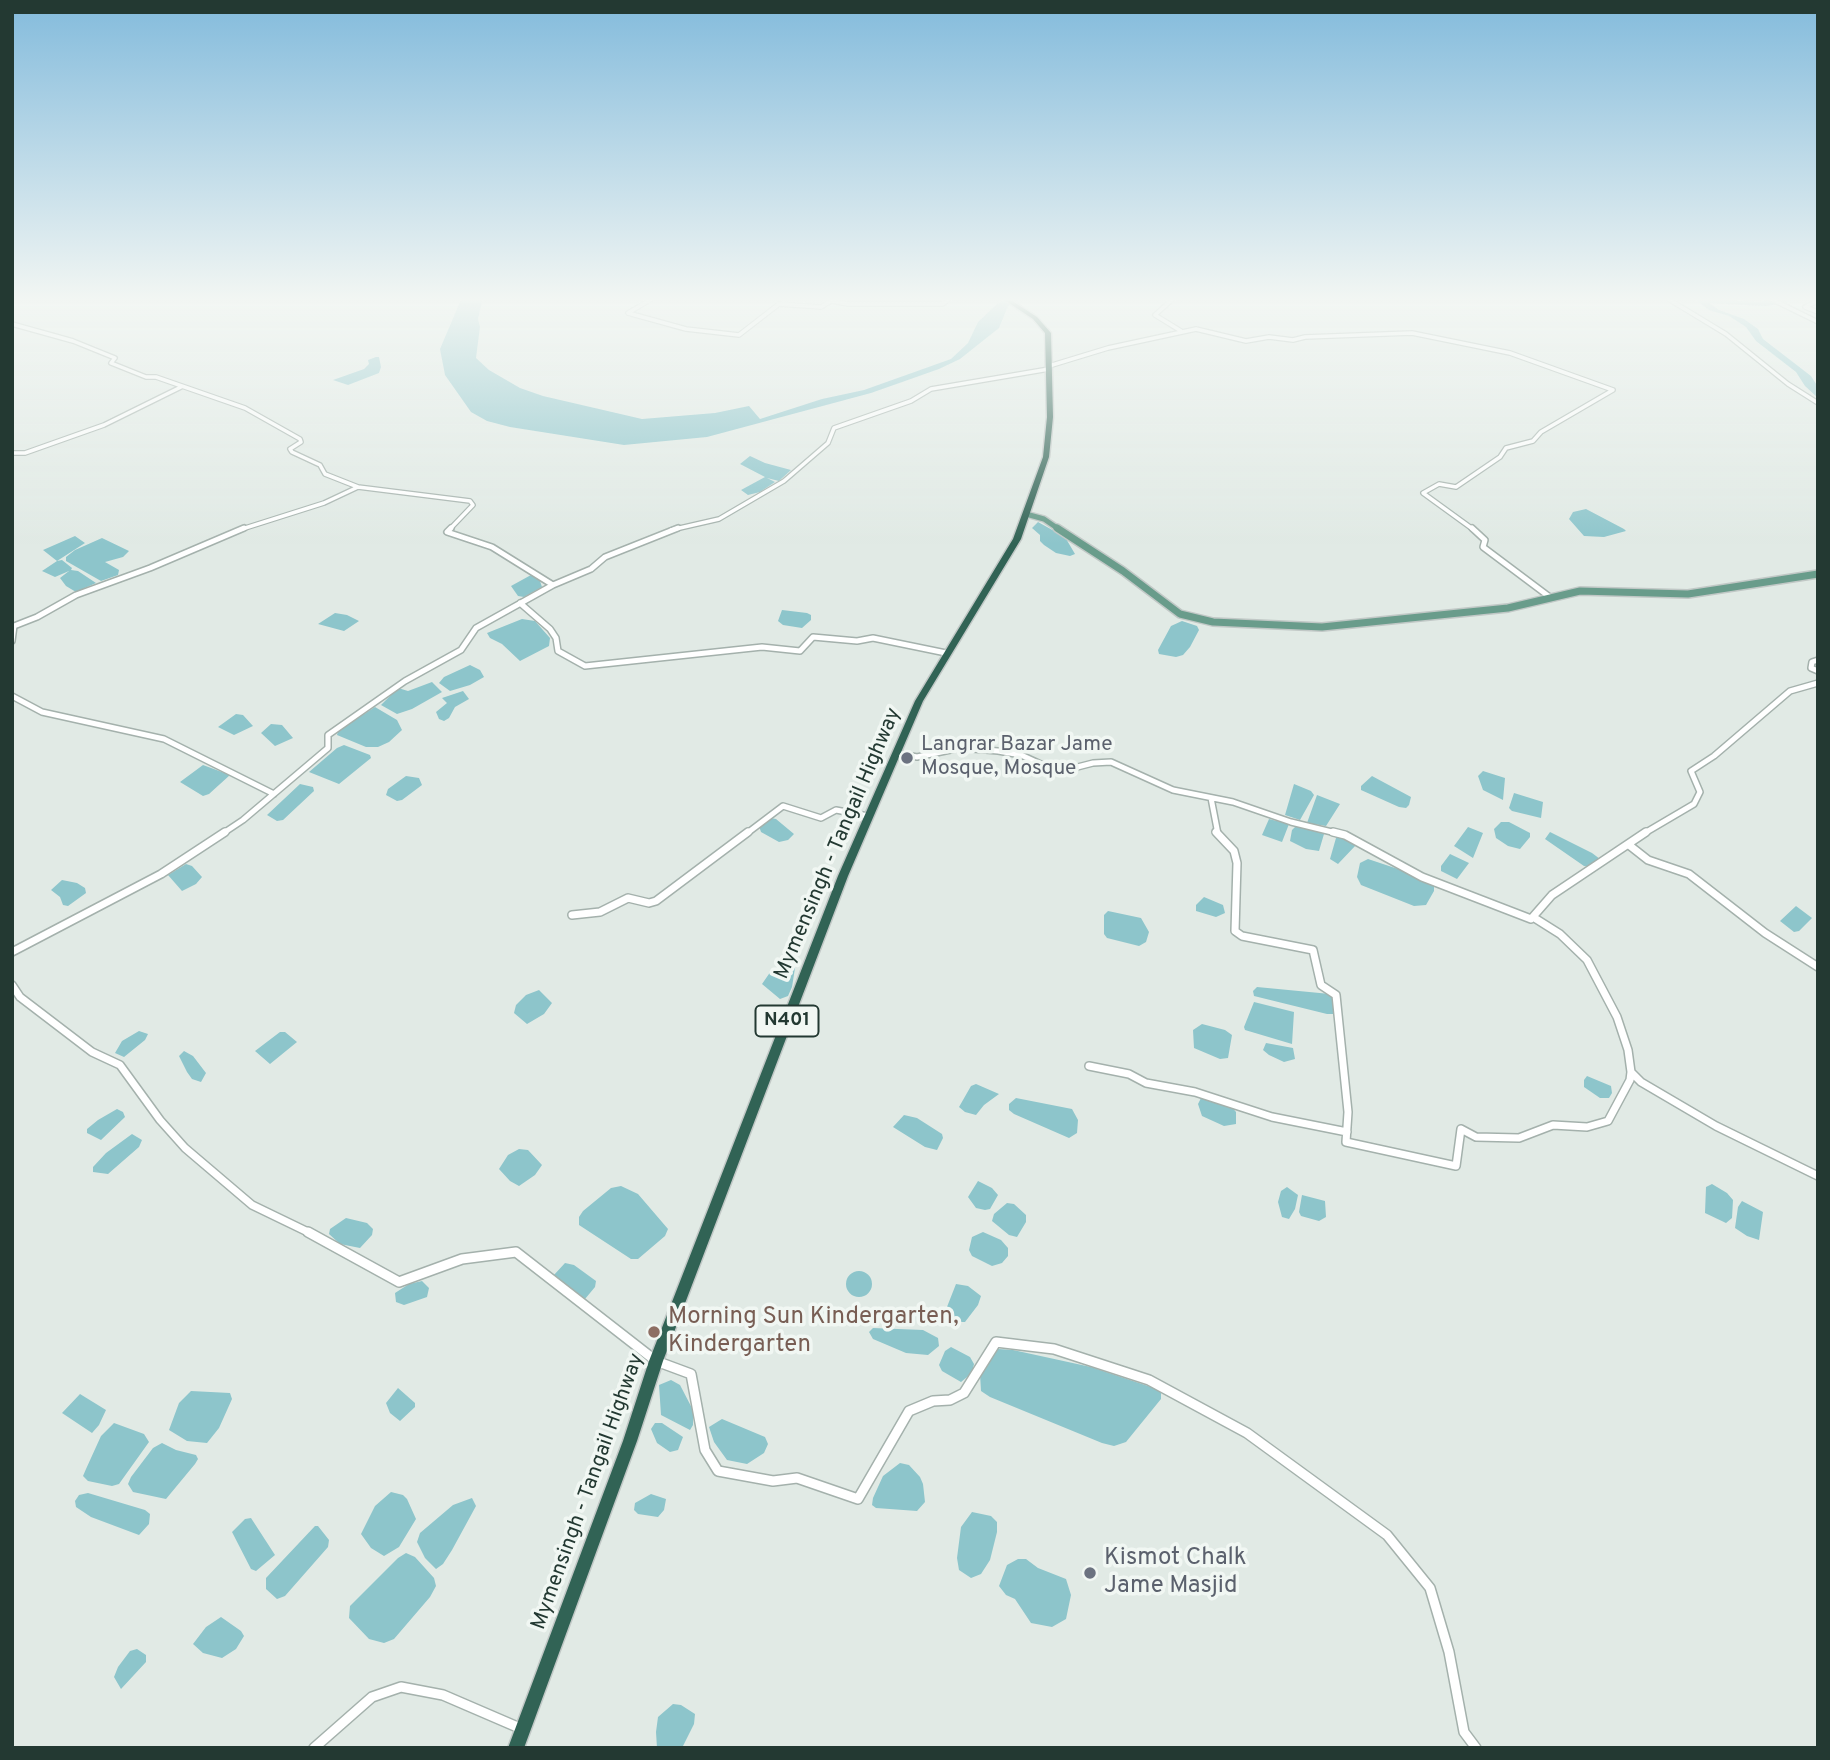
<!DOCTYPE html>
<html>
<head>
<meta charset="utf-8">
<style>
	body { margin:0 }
	#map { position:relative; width:1830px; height:1760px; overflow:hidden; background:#e1eae5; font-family:Overpass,sans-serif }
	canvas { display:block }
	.frame { position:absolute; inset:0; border:14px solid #233932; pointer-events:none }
</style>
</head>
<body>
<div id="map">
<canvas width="1830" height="1760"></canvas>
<div class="frame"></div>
</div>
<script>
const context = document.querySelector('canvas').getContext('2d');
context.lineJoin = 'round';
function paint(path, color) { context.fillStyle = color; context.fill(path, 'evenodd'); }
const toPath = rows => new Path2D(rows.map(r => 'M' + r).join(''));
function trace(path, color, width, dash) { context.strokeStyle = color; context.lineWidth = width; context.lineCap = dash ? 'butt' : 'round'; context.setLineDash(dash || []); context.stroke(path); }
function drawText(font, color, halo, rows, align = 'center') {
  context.font = font + ' Overpass,sans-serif'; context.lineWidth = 7; context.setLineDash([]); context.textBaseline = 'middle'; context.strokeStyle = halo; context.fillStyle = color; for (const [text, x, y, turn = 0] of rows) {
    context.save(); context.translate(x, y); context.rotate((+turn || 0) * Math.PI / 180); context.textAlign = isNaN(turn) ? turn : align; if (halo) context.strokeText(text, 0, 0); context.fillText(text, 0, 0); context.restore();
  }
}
paint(toPath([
	[462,297,483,297,478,319,480,327,476,358,489,370,520,388,543,396,642,419,715,413,749,406,760,419,822,399,864,390,951,359,968,343,978,322,997,304,1010,297,1024,297,1008,306,999,328,960,359,939,369,871,393,707,437,624,445,510,427,487,421,471,412,445,375,440,349],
	[1692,297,1759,302,1775,297,1799,297,1787,303,1765,306,1709,303,1719,310,1744,319,1758,329,1763,339,1811,376,1818,387,1818,398,1805,386,1796,372,1756,341,1746,327,1729,316,1709,310],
	[376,357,379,357,381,367,379,373,348,385,333,380,364,369,369,364,368,360],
	[750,456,765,463,791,470,779,481,767,478,775,482,760,492,748,495,741,490,765,477,740,464],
	[1586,509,1624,529,1626,531,1604,537,1584,536,1569,519,1573,512],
	[1038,522,1065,537,1075,554,1070,556,1056,553,1044,545,1040,541,1040,535,1032,528],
	[75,536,85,543,57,561,62,560,72,568,71,570,78,571,96,583,76,592,66,586,60,578,69,571,55,577,42,571,57,561,43,550],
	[102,538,129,551,123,557,105,562,119,570,118,575,101,581,66,561,66,557,75,550],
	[531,575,540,581,542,587,524,597,518,596,511,586],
	[782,610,807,613,811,615,811,620,802,628,783,625,778,621],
	[335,613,347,615,359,621,344,631,318,624],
	[522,619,535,621,550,638,549,646,520,661,502,644,490,638,487,633],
	[1182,621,1197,626,1199,630,1190,647,1183,655,1176,657,1159,654,1158,650,1171,626],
	[470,665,480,670,484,677,470,685,450,691,439,683,444,677],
	[432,682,442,692,412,709,397,714,381,705,398,688,408,691],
	[463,691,469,699,455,707,449,718,444,721,439,719,436,712,447,703,442,698],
	[375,707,397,720,402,730,389,742,378,747,366,747,337,735,338,731],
	[236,714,243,715,253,726,234,735,218,727],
	[271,724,282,725,293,738,275,746,261,733],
	[344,745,370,755,371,758,339,784,309,772,337,748],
	[203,765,230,775,209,794,203,796,180,782],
	[1483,771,1505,778,1503,800,1483,790,1478,776],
	[406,776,419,778,422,785,402,800,397,801,386,795,388,789],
	[1372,776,1411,797,1409,805,1406,808,1399,807,1361,790,1361,786],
	[300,784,313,787,314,791,283,820,277,821,267,815],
	[1294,784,1311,791,1314,795,1300,820,1285,815],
	[1514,793,1543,802,1541,818,1512,811,1509,808],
	[1317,795,1340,804,1326,826,1307,823],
	[771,818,776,819,794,834,788,840,779,842,761,832,759,826],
	[1269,819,1289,824,1282,842,1262,835],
	[1501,822,1509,822,1530,833,1530,837,1520,849,1508,846,1496,838,1494,829],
	[1297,825,1324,834,1319,851,1306,849,1290,841,1292,830],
	[1468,827,1483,833,1473,858,1454,846],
	[1550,832,1592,853,1600,859,1590,867,1584,866,1545,839],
	[1336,838,1345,838,1356,845,1338,864,1330,859],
	[1450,854,1469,863,1457,879,1441,871,1441,866],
	[1368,859,1413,874,1434,885,1434,891,1426,905,1414,906,1361,885,1357,877,1360,863],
	[186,864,192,866,202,877,196,884,182,891,168,875],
	[62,880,77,883,85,888,86,893,68,906,63,905,60,897,51,890],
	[1204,897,1223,905,1225,913,1216,917,1196,911,1196,905],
	[1796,906,1812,918,1799,931,1794,932,1780,921],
	[1108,911,1141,918,1149,932,1146,942,1139,946,1107,938,1104,934,1104,915],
	[786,963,795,968,792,987,788,996,780,999,762,984,771,971],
	[1257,987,1330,994,1334,996,1336,1014,1327,1014,1254,996,1253,991],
	[539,990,552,1003,544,1014,527,1024,514,1013,516,1005,526,995],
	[1254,1002,1294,1012,1292,1044,1245,1030,1244,1027],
	[1202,1024,1225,1030,1232,1035,1228,1058,1220,1059,1194,1048,1193,1030],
	[139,1031,148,1034,145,1040,124,1057,115,1053,122,1041],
	[280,1032,285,1032,297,1042,270,1064,255,1051],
	[1266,1043,1293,1048,1295,1059,1284,1062,1269,1055,1263,1050],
	[184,1051,193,1056,206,1073,201,1082,192,1079,187,1072,179,1056],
	[1587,1076,1611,1086,1612,1093,1609,1098,1600,1098,1584,1087,1584,1080],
	[976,1084,999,1094,984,1105,976,1115,965,1112,959,1107,971,1086],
	[1016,1098,1072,1109,1078,1120,1077,1133,1069,1138,1014,1114,1009,1110,1009,1104],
	[1201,1098,1231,1106,1236,1112,1236,1124,1224,1126,1202,1116,1198,1104],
	[117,1109,123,1112,125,1117,101,1140,87,1133,87,1129,98,1120],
	[904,1115,917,1118,942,1134,943,1138,937,1150,925,1147,893,1127],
	[132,1134,142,1140,139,1147,108,1174,93,1172,93,1167,106,1153],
	[519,1149,528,1150,542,1165,535,1175,519,1186,510,1181,499,1169,508,1155],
	[978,1181,992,1188,998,1195,990,1209,985,1210,976,1208,968,1197],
	[1712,1184,1727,1193,1733,1200,1732,1218,1726,1223,1705,1213,1706,1187],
	[621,1186,638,1194,668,1229,665,1236,638,1259,631,1259,579,1225,579,1217,583,1211,611,1188],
	[1287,1187,1298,1195,1295,1209,1289,1219,1282,1217,1278,1202,1281,1191],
	[1302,1195,1325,1201,1326,1217,1319,1221,1301,1216,1299,1212],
	[1742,1201,1763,1212,1759,1240,1747,1236,1735,1228,1738,1207],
	[1007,1203,1014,1204,1026,1215,1026,1222,1017,1237,1009,1235,992,1221,994,1214],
	[346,1218,367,1223,373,1229,372,1235,360,1248,340,1244,329,1234,330,1229],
	[983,1232,1001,1240,1008,1248,1008,1256,1002,1263,992,1266,972,1256,969,1250,972,1237],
	[565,1263,574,1265,596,1281,595,1287,585,1299,553,1276],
	'846 1284a13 13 0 1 1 26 0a13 13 0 1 1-26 0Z',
	[422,1281,429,1288,427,1297,404,1305,396,1302,395,1293,409,1284],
	[956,1284,968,1286,981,1296,978,1305,965,1322,959,1322,945,1312],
	[873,1328,923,1330,938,1338,939,1346,928,1355,906,1353,873,1339,869,1332],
	[951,1347,970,1357,974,1364,972,1373,961,1382,942,1371,939,1365,945,1351],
	[998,1349,1013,1350,1091,1367,1157,1389,1161,1393,1161,1399,1126,1442,1114,1446,1102,1443,990,1397,981,1391,980,1374],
	[671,1380,680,1385,693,1410,693,1425,690,1430,661,1415,659,1385],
	[398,1388,415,1403,415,1407,400,1421,390,1413,386,1403],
	[191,1391,230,1393,232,1399,219,1428,207,1443,187,1441,169,1430,179,1403],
	[80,1394,106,1410,99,1425,92,1433,62,1413],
	[722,1419,765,1437,768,1444,764,1453,747,1464,727,1460,714,1442,709,1427],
	[114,1423,144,1434,149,1442,119,1484,112,1486,88,1481,83,1476,86,1469,101,1436],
	[655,1423,662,1423,683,1437,678,1450,670,1452,657,1443,651,1429],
	[162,1443,176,1450,196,1455,198,1459,195,1464,166,1499,133,1492,128,1484,131,1477,153,1448],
	[900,1463,909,1465,920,1477,923,1484,925,1502,917,1511,876,1508,872,1505,873,1498,883,1476],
	[391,1492,403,1495,407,1499,416,1519,399,1547,384,1556,371,1548,361,1534,375,1506],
	[88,1493,145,1510,150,1514,149,1524,139,1535,91,1517,76,1507,75,1501,79,1495],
	[651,1494,666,1499,664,1510,658,1517,638,1514,634,1510,635,1503],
	[472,1498,476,1506,452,1550,443,1564,436,1569,425,1558,417,1542,420,1533,453,1505],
	[972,1512,991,1516,997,1522,997,1532,990,1560,981,1574,971,1578,959,1570,957,1558,961,1527],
	[251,1518,275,1555,256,1571,251,1569,232,1532,245,1519],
	[315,1526,318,1526,329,1540,328,1547,285,1596,277,1599,266,1589,266,1578],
	[406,1553,415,1557,434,1578,436,1586,430,1597,394,1639,384,1643,369,1639,349,1618,350,1606,398,1558],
	[1018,1559,1026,1559,1038,1568,1066,1579,1071,1595,1066,1619,1052,1627,1031,1623,1015,1599,1006,1595,999,1586,1007,1565],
	[221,1617,241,1631,244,1636,236,1649,222,1658,203,1653,193,1644,206,1627],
	[137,1649,146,1655,146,1662,121,1689,114,1677,118,1667,130,1651],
	[673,1704,681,1705,695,1714,694,1724,682,1748,657,1748,656,1732,658,1717]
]), '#8dc5cb');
const minorFar3 = toPath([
	[655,297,628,313,686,329,739,335,779,304,821,307,831,301,848,304,943,304,951,297],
	[1175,297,1155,315,1181,331],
	[1665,297,1726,334,1788,384,1818,403],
	[1767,297,1818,322],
	[1818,301,1805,307,1818,312],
	[12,324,73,341,115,358,111,363,146,377,156,377,245,408,300,439,301,442,290,449,292,452,320,465,325,474,358,487],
	[1049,366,1108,348,1196,329,1246,341,1269,337,1293,340,1305,337,1412,333,1510,353,1613,390,1541,432,1533,441,1506,448,1500,457,1456,487,1439,484,1423,493,1474,530],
	[12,453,25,453,104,425,181,387],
	[239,530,324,503,358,487,470,501,473,505,449,530],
	[671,530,719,519,784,481,828,443,834,428,911,401,931,389,1049,369]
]);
const minorFar2 = toPath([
	[451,528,447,532,492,547,553,585],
	[1472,528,1485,540,1483,547,1551,598],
	[520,603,550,629,556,638,558,651,585,666,762,647,800,651,813,637,857,641,873,638,946,653],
	[12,641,14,626,37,617,76,595,150,568,244,528],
	[1818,660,1812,662,1811,668,1818,671],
	[12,696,42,712,164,739,274,794],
	[896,753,917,757,960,748,998,751,1021,755,1058,772,1093,763,1111,762,1173,790,1233,802,1291,822,1340,834],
	[1211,798,1218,834],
	[222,834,243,820,328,748,328,735,405,681,461,650,476,628,553,585,591,569,605,557,678,528],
	[746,834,783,806,821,818,836,810,868,816],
	[1643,834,1694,804,1700,792,1691,771,1714,756,1790,691,1818,683]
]);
const minorFar1 = toPath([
	[1216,832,1234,851,1237,863,1235,931,1242,936,1313,950,1321,985,1336,995,1348,1112,1346,1142,1456,1166,1461,1129,1476,1137,1519,1138,1553,1125,1587,1127,1608,1121,1630,1080,1631,1072],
	[1333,832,1345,835,1422,877,1531,919,1552,895,1646,832],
	[1629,845,1648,860,1689,874,1765,933,1818,967],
	[572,915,600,912,628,898,649,903,656,901,748,832],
	[1533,917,1560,934,1587,960,1617,1017,1628,1050,1631,1072,1641,1082,1716,1126,1818,1176],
	[12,952,161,874,225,832],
	[12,985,20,997,92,1052,120,1065,160,1120,185,1148,252,1205,312,1234],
	[1089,1066,1129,1074,1146,1083,1195,1092,1272,1117,1347,1132]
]);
const minor = toPath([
	[308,1232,399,1282,462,1259,516,1252,656,1361,691,1374,705,1450,718,1471,773,1481,797,1478,858,1499,909,1411,933,1401,950,1400,964,1393,996,1342,1054,1349,1149,1380,1247,1433,1387,1535,1430,1588,1449,1652,1464,1732,1476,1748],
	[314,1748,372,1697,401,1687,443,1695,522,1729]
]);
const majorFar1 = toPath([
	[1026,514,1044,519,1060,530]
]);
const major = toPath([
	[1057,528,1123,571,1180,614,1213,622,1322,627,1508,608,1580,591,1688,594,1818,574]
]);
const highway = toPath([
	[1000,297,1006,297,1037,317,1051,333,1053,417,1049,457,1021,539,923,701,848,876,663,1361,637,1441,524,1748,508,1748,623,1441,649,1361,838,876,915,701,1013,539,1043,457,1047,417,1045,333,1033,319,1000,297]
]);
trace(minorFar3, '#a4b1ac', 6);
trace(minorFar2, '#a4b1ac', 8);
trace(minorFar1, '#a4b1ac', 10);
trace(minor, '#a4b1ac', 12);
trace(majorFar1, '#c1c8c6', 8);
trace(major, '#c1c8c6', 10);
trace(highway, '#c1c8c6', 3);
trace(minorFar3, '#fff', 3.5);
trace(minorFar2, '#fff', 5);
trace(minorFar1, '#fff', 7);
trace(minor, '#fff', 9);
trace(majorFar1, '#699c8b', 5);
trace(major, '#699c8b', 7);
paint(highway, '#316355');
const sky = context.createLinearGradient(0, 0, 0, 544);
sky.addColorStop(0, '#83bbdc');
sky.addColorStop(0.55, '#f2f6f3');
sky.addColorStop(1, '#f2f6f300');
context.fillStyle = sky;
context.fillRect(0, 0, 1830, 544);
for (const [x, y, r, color] of [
	[907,758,7,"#6b7280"],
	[654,1332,7,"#8d6e63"],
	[1090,1573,7,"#6b7280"]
]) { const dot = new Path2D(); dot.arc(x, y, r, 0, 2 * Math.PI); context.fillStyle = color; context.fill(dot); trace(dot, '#f1f7f3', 2.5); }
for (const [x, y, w] of [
	[787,1021,63]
]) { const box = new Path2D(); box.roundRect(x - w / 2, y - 15.5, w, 31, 5); context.fillStyle = '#f1f7f3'; context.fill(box); trace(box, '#233932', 2); }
drawText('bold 19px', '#233932', null, [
	["N401",787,1021]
]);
drawText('21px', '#5b616d', '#f1f7f3', [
	["Langrar Bazar Jame",921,746],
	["Mosque, Mosque",921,770]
], 'left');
drawText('21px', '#233932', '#f1f7f3', [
	["Mymensingh - Tangail Highway",839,844,-67],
	["Mymensingh - Tangail Highway",589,1492,-70]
]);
drawText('24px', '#785e54', '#f1f7f3', [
	["Morning Sun Kindergarten,",668,1318],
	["Kindergarten",668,1346]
], 'left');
drawText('24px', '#5b616d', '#f1f7f3', [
	["Kismot Chalk",1104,1559],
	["Jame Masjid",1104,1587]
], 'left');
</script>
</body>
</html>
